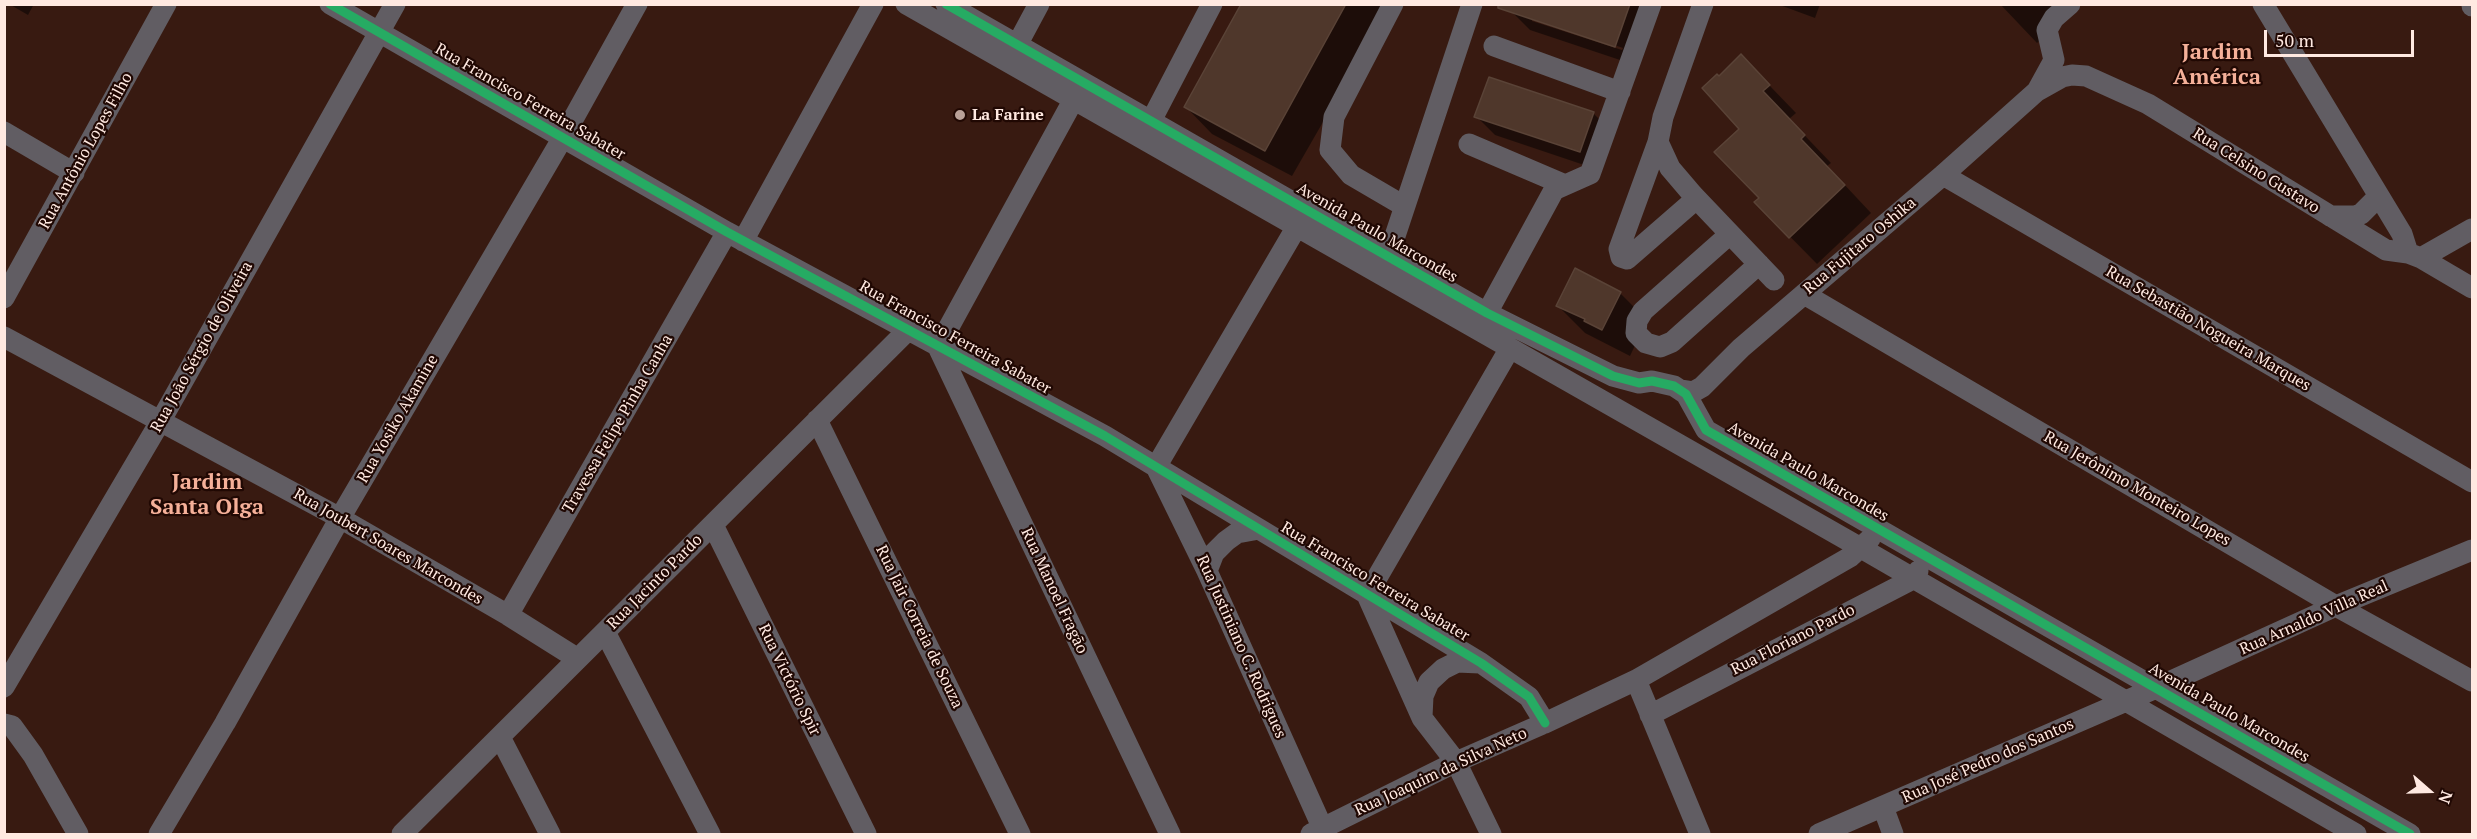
<!DOCTYPE html>
<html>
<head>
<meta charset="utf-8">
<style>
	body { margin:0 }
	#map { position:relative; width:2477px; height:839px; overflow:hidden; background:#381a11; font-family:"PT Serif",serif }
	canvas { display:block }
	.frame { position:absolute; inset:0; border:6px solid #ffe9e1; pointer-events:none }
	.north { position:absolute; left:2399px; top:761px; width:60px; height:60px; -webkit-text-stroke:4px #200803; paint-order:stroke; rotate:110deg; font-size:16px; font-weight:700; line-height:24px; text-align:center; color:#ffe9e1 }
	.north::after { content:''; display:block; margin:auto; width:21px; height:27px; background:#ffe9e1; clip-path:polygon(50% 0,100% 100%,50% 72%,0 100%) }
	.scale { position:absolute; left:2264px; top:30px; width:150px; height:27px; box-sizing:border-box; border:3px solid #ffe9e1; border-top:0; padding-left:8px; font-size:18px; line-height:21px; white-space:nowrap; color:#ffe9e1; -webkit-text-stroke:4px #200803; paint-order:stroke }
</style>
</head>
<body>
<div id="map">
<canvas width="2477" height="839"></canvas>
<div class="frame"></div>
<div class="north">N</div>
<div class="scale">50 m</div>
</div>
<script>
const context = document.querySelector('canvas').getContext('2d');
context.lineJoin = 'round';
function paint(path, color) { context.fillStyle = color; context.fill(path, 'evenodd'); }
const toPath = rows => new Path2D(rows.map(r => 'M' + r).join(''));
function trace(path, color, width, dash) { context.strokeStyle = color; context.lineWidth = width; context.lineCap = dash ? 'butt' : 'round'; context.setLineDash(dash || []); context.stroke(path); }
function drawText(font, color, halo, rows, align = 'center') {
  context.font = font + ' "PT Serif",serif'; context.lineWidth = 4.5; context.setLineDash([]); context.textBaseline = 'middle'; context.strokeStyle = halo; context.fillStyle = color; for (const [text, x, y, turn = 0] of rows) {
    context.save(); context.translate(x, y); context.rotate((+turn || 0) * Math.PI / 180); context.textAlign = isNaN(turn) ? turn : align; if (halo) context.strokeText(text, 0, 0); context.fillText(text, 0, 0); context.restore();
  }
}
paint(toPath([
	[9,4,34,4,28,15],
	[1241,4,1384,4,1350,75,1292,176,1212,134,1186,107],
	[1514,4,1657,4,1635,65,1530,30,1511,11],
	[1532,17,1623,48,1622,50,1532,21],
	[1777,4,1820,4,1815,18],
	[2000,4,2067,4,2072,11,2037,43],
	[1741,56,1796,113,1789,119,1831,163,1827,166,1871,213,1817,264,1756,202,1761,198,1741,129,1719,78],
	[1489,79,1594,114,1613,133,1599,170,1495,135,1476,116],
	[1620,293,1647,320,1630,356,1585,333,1558,306]
]), '#0007');
const building = toPath([
	[1241,4,1346,4,1265,151,1184,107,1241,4],
	[1498,4,1630,4,1615,47,1498,8,1498,4],
	[1741,54,1770,85,1763,91,1805,135,1801,139,1845,185,1789,238,1754,202,1759,198,1714,152,1739,129,1702,88,1717,74,1719,76,1741,54],
	[1489,77,1594,112,1580,152,1474,117,1489,77],
	[1575,268,1621,292,1602,330,1584,321,1585,319,1556,306,1575,268]
]);
paint(building, '#4f372b');
trace(building, '#5a4337', 1.5);
trace(toPath([
	[330,4,727,232,1105,436,1481,663,1529,697,1545,723],
	[906,4,1861,548,2356,834],
	[946,4,1487,313,1613,376,1639,383,1652,381,1674,386,1686,394,1706,430,2410,834],
	[1393,4,1334,117,1330,150,1351,175,1404,206],
	[1703,4,1663,117,1658,142,1670,168,1693,195,1774,280],
	[2263,4,2402,234,2408,253],
	[2472,4,2472,6],
	[1017,45,1039,4],
	[1494,46,1620,92],
	[1080,88,938,347,1170,834],
	[2037,91,2054,60,2047,30,2054,18,2070,4],
	[1151,121,1212,4],
	[4,132,74,173],
	[1658,142,1619,249,1621,257,1627,259,1696,199],
	[1469,144,1565,185],
	[1943,175,2472,482],
	[1303,216,1156,467,1207,571,1323,829],
	[2330,216,2355,216,2361,214,2379,196],
	[1730,234,1643,311,1637,321,1636,333,1646,343,1660,347,1672,342,1759,264],
	[743,241,873,4],
	[1388,257,1472,4],
	[2421,258,2472,229],
	[1804,294,2336,606,2472,681],
	[4,298,166,4],
	[1487,313,1554,190,1590,174,1651,4],
	[4,337,340,518,508,615,578,659],
	[1680,390,1693,392,1702,387,1741,348,1943,175,2037,91,2062,77,2072,75,2086,76,2148,104,2386,250,2408,253,2421,258,2472,288],
	[817,420,1020,834],
	[713,525,866,834],
	[1207,571,1214,553,1226,541,1237,533,1259,529],
	[1367,595,1510,348],
	[1367,595,1422,718,1456,762,1491,834],
	[508,615,727,232],
	[605,632,710,834],
	[1636,680,1700,834],
	[4,687,160,422,395,4],
	[1650,715,1913,579,1918,571],
	[1422,717,1423,696,1429,682,1443,669,1457,662,1480,663],
	[4,724,12,726,33,755,78,834],
	[500,737,550,834],
	[1883,807,1893,834],
	[159,834,225,723,340,518,562,139,637,4],
	[402,834,909,329],
	[1311,834,1456,762,1545,723,1636,680,1850,557,1870,539],
	[1819,834,2156,688,2336,606,2472,550]
]), '#615d63', 21);
trace(toPath([
	[330,4,727,232,1105,436,1481,663,1529,697,1545,723],
	[946,4,1487,313,1613,376,1639,383,1652,381,1674,386,1686,394,1706,430,2410,834]
]), '#26ab63', 9);
for (const [x, y, r, color] of [
	[960,115,6,"#b9a198"]
]) { const dot = new Path2D(); dot.arc(x, y, r, 0, 2 * Math.PI); context.fillStyle = color; context.fill(dot); trace(dot, '#200803', 2); }
drawText('16px', '#ffe9e1', '#200803', [
	["Rua Francisco Ferreira Sabater",530,102,30],
	["Rua Antônio Lopes Filho",86,151,-61],
	["Rua Celsino Gustavo",2256,171,32],
	["Avenida Paulo Marcondes",1377,233,30],
	["Rua Fujitaro Oshika",1860,246,-40],
	["Rua Sebastião Nogueira Marques",2208,329,30],
	["Rua Francisco Ferreira Sabater",955,338,29],
	["Rua João Sérgio de Oliveira",202,347,-61],
	["Rua Yosiko Akamine",398,419,-60],
	["Travessa Felipe Pinha Canha",618,424,-60],
	["Avenida Paulo Marcondes",1808,472,30],
	["Rua Jerônimo Monteiro Lopes",2137,489,30],
	["Rua Joubert Soares Marcondes",388,547,30],
	["Rua Jacinto Pardo",655,582,-45],
	["Rua Francisco Ferreira Sabater",1375,582,31],
	["Rua Manoel Fragão",1054,591,65],
	["Rua Arnaldo Villa Real",2314,618,-24],
	["Rua Jair Correia de Souza",919,627,64],
	["Rua Floriano Pardo",1793,640,-27],
	["Rua Justiniano C. Rodrigues",1241,647,66],
	["Rua Victório Spir",789,680,64],
	["Avenida Paulo Marcondes",2229,713,30],
	["Rua José Pedro dos Santos",1988,761,-24],
	["Rua Joaquim da Silva Neto",1441,772,-25]
]);
drawText('bold 16px', '#ffe9e1', '#200803', [
	["La Farine",972,115]
], 'left');
drawText('bold 22px', '#f5b099', '#200803', [
	["Jardim",2217,53],
	["América",2217,78],
	["Jardim",207,483],
	["Santa Olga",207,508]
]);
</script>
</body>
</html>
